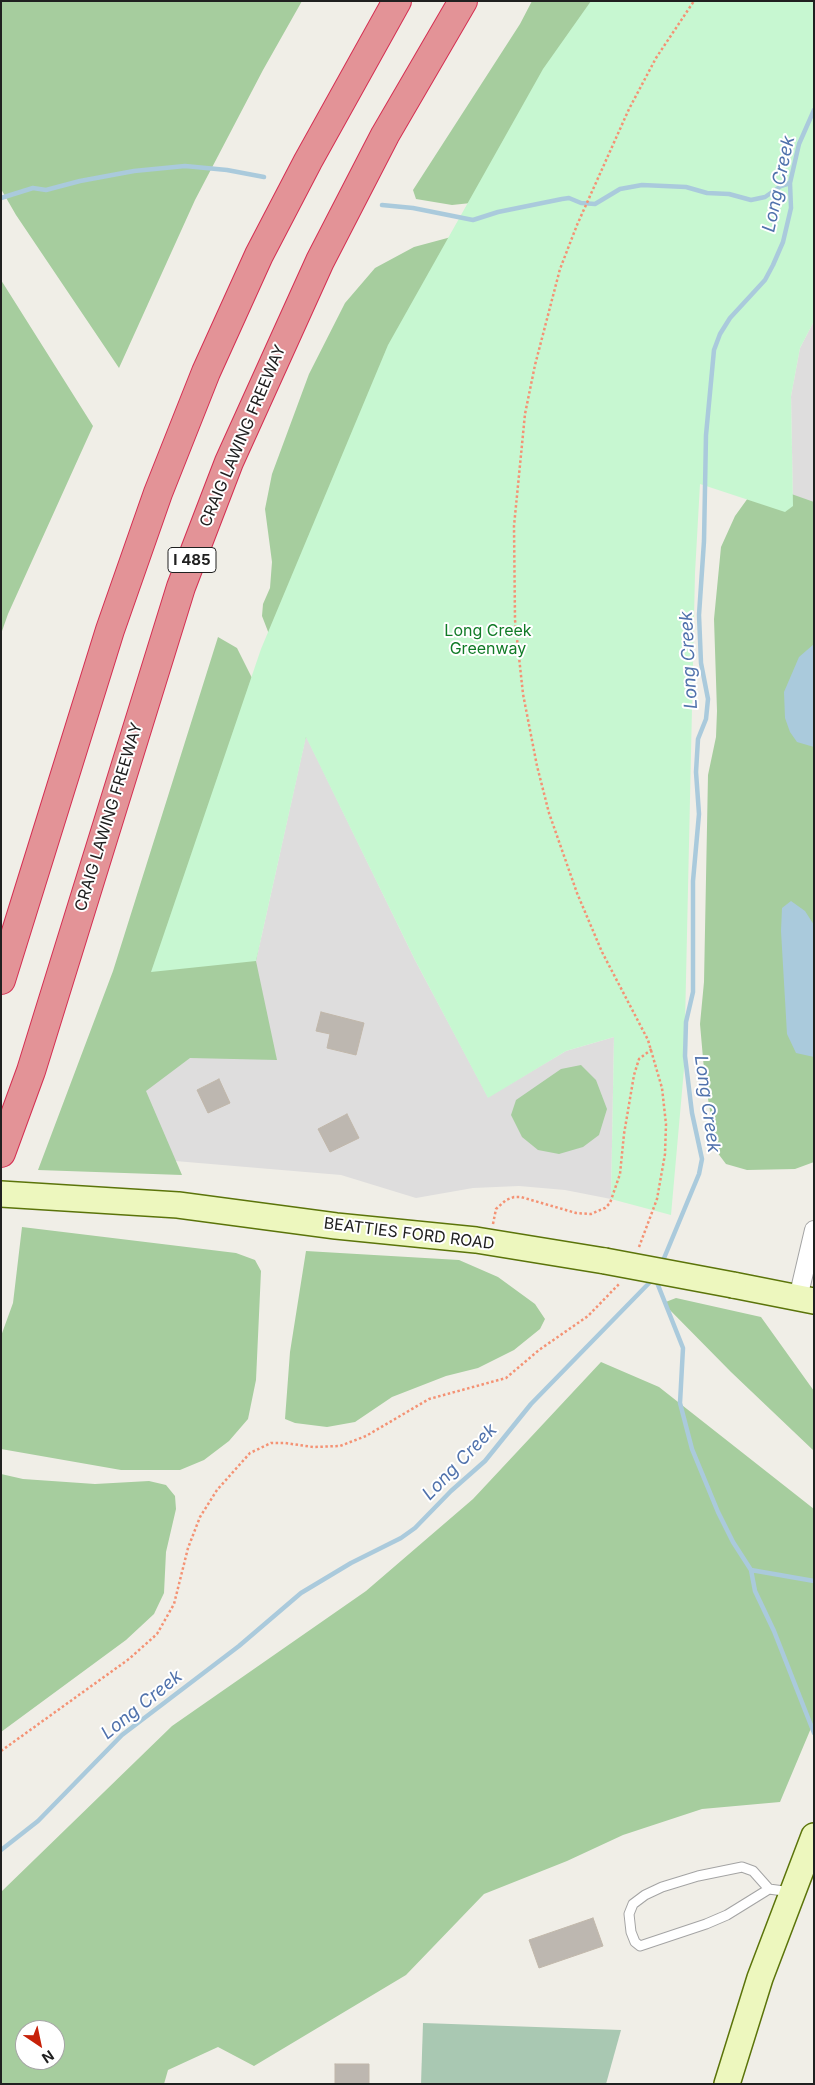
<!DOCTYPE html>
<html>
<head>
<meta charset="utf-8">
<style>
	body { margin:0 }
	#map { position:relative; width:815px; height:2085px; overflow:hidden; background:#f0eee7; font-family:Inter,sans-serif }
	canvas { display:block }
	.frame { position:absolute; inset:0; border:2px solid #202020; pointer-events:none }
	.north { position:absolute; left:15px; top:2020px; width:50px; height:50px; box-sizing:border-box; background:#fff; border:1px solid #a6a6a6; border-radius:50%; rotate:146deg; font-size:14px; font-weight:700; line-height:20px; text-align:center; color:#202020 }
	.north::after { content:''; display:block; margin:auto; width:18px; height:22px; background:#c72109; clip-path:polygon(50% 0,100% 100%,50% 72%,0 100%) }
</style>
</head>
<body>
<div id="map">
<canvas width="815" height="2085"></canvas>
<div class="frame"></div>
<div class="north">N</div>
</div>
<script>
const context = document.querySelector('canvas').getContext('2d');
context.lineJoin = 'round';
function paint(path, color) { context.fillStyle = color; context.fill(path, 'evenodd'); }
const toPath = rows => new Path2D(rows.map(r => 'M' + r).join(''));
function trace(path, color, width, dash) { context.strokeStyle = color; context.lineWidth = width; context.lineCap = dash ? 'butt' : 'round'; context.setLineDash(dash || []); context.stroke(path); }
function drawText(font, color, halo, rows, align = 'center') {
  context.font = font + ' Inter,sans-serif'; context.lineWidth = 4; context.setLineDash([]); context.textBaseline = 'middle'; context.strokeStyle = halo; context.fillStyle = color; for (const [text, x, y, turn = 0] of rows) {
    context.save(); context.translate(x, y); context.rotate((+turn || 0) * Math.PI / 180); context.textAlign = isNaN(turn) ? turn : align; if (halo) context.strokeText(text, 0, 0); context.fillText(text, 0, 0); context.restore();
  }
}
paint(toPath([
	[814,321,814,522,793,506,791,396,800,348],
	[306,736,415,960,488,1097,566,1051,614,1037,611,1199,565,1190,519,1186,473,1188,416,1198,341,1175,104,1155,133,974,256,961]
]), '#dedddd');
paint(toPath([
	[1,1,302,1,263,70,195,200,119,368,16,215,1,189],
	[532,1,674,1,490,201,452,205,416,199,413,190,520,24],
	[466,233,315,743,306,737,291,781,256,961,277,1060,190,1058,146,1091,182,1175,38,1170,113,971,218,637,237,648,268,710,274,647,262,616,263,604,270,588,272,562,265,509,272,474,309,374,345,303,375,268,414,247],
	[1,280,93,426,8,614,1,634],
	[766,485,814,502,814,1162,795,1169,747,1170,726,1164,717,1152,705,1081,700,1024,704,982,708,775,716,737,717,711,714,619,721,547,735,516,753,491],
	[581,1065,596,1080,607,1109,599,1135,583,1147,559,1154,538,1150,522,1137,511,1115,516,1100,561,1069],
	[22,1227,236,1253,255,1260,261,1271,256,1380,248,1419,229,1441,204,1460,180,1470,121,1470,1,1449,1,1336,13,1303],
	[306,1251,459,1260,498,1277,535,1304,545,1319,540,1329,514,1350,478,1368,446,1376,392,1397,355,1422,327,1427,295,1423,285,1419,290,1352],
	[676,1298,761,1317,814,1391,814,1451,731,1372,663,1303],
	[601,1362,659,1387,814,1509,814,1721,780,1802,702,1809,623,1835,567,1861,484,1894,406,1975,254,2066,218,2047,168,2070,164,2084,1,2084,1,1892,172,1726,366,1591,473,1499],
	[25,2030,55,2030,55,2060,25,2060],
	[1,1474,23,1479,95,1484,149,1481,166,1485,175,1496,176,1509,166,1552,164,1593,154,1614,126,1640,1,1732]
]), '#a6cd9e');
paint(toPath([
	[423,2023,621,2030,606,2084,421,2084]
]), '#a9c8b2');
paint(toPath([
	[591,1,814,1,814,321,800,348,791,396,793,506,785,512,700,484,695,573,684,1069,671,1215,611,1199,614,1037,566,1051,488,1098,415,960,306,737,256,961,151,972,261,649,388,345,543,69]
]), '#c7f7d1');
paint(toPath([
	[814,644,814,747,797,742,790,732,785,718,784,692,799,657],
	[791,901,805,911,814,925,814,1057,796,1053,787,1034,781,931,782,908]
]), '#aacadc');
trace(toPath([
	[1,198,33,188,46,190,80,181,134,171,185,166,227,170,264,177],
	[382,205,413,208,473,220,498,212,562,199,569,198,581,203,595,204,620,189,642,185,686,187,707,193,729,194,751,200,765,197,781,186,790,183],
	[662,1263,699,1174,702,1159,692,1113,685,1056,686,1022,693,992,693,881,699,814,696,772,698,739,706,719,708,699,701,663,699,615,704,541,706,435,714,350,720,334,730,318,765,280,773,265,783,242,791,208,790,183,799,144,814,110],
	[656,1280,683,1348,680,1403,692,1449,718,1512,733,1542,751,1570,755,1591,774,1631,814,1733],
	[751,1570,814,1581],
	[1,1850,38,1821,122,1735,239,1646,301,1593,351,1563,401,1538,415,1528,451,1491,485,1461,531,1404,653,1279]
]), '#aacadc', 4.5);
const building = toPath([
	[321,1012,364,1023,356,1055,327,1048,330,1034,316,1031,321,1012],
	[219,1079,230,1103,208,1113,197,1090,219,1079],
	[347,1114,359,1138,330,1152,318,1129,347,1114],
	[593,1918,603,1946,539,1968,529,1940,593,1918],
	[335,2064,369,2064,369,2084,335,2084,335,2064]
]);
paint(building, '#bdb7b0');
trace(building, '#c1b7aa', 1);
const service = toPath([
	[769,1889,753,1871,742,1867,698,1876,662,1887,645,1895,633,1904,629,1914,631,1932,635,1942,640,1946,706,1924,727,1915,769,1889,791,1892]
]);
const minor = toPath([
	[798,1298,814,1230]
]);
const secondary = toPath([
	[1,1194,178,1205,336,1226,476,1240,605,1261],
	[733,1285,814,1301],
	[727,2084,760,1978,814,1836]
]);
const motorway = toPath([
	[1,980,110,630,158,493,206,372,259,255,308,161,397,1],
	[1,1153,31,1071,181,587,229,462,320,261,385,135,463,1]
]);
trace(service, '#a4a4a4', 11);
trace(minor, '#a4a4a4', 20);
trace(secondary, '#5b740a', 28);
trace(motorway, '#d42f52', 30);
trace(toPath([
	[493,1224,496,1209,506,1200,514,1197,521,1197,576,1213,591,1214,605,1208,610,1203,620,1174,624,1134,634,1075,639,1059,652,1049],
	[639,1247,657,1199,665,1154,666,1124,662,1088,648,1040,602,952,577,893,549,813,537,766,523,694,515,620,514,526,525,414,535,365,560,269,577,225,629,109,656,58,694,1],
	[1,1751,129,1659,157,1634,174,1604,188,1548,200,1517,217,1490,250,1453,271,1443,285,1443,313,1447,340,1446,366,1436,429,1399,506,1378,539,1350,588,1316,619,1284]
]), '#f49274', 2.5, [2.5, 2.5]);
trace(service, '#fff', 9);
trace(minor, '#fff', 18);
trace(secondary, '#edf7be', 25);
trace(motorway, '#e39397', 28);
const secondaryBridge = toPath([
	[605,1261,733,1285]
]);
trace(secondaryBridge, '#5b740a', 28, []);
trace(secondaryBridge, '#edf7be', 25);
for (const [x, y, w] of [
	[192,560,48]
]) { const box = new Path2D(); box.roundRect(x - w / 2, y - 12.5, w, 25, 4); context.fillStyle = '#fff'; context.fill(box); trace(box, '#202020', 1); }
drawText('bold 15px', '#202020', null, [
	["I 485",192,560]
]);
drawText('16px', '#202020', '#fff', [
	["CRAIG LAWING FREEWAY",243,436,-67],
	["CRAIG LAWING FREEWAY",109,817,-73],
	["BEATTIES FORD ROAD",409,1234,7]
]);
drawText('16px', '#117b27', '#fff', [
	["Long Creek",488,631],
	["Greenway",488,649]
]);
drawText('italic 18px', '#5072ac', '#fff', [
	["Long Creek",779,184,-78],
	["Long Creek",689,660,-93],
	["Long Creek",707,1104,82],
	["Long Creek",460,1462,-46],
	["Long Creek",142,1705,-39]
]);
</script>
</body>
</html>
